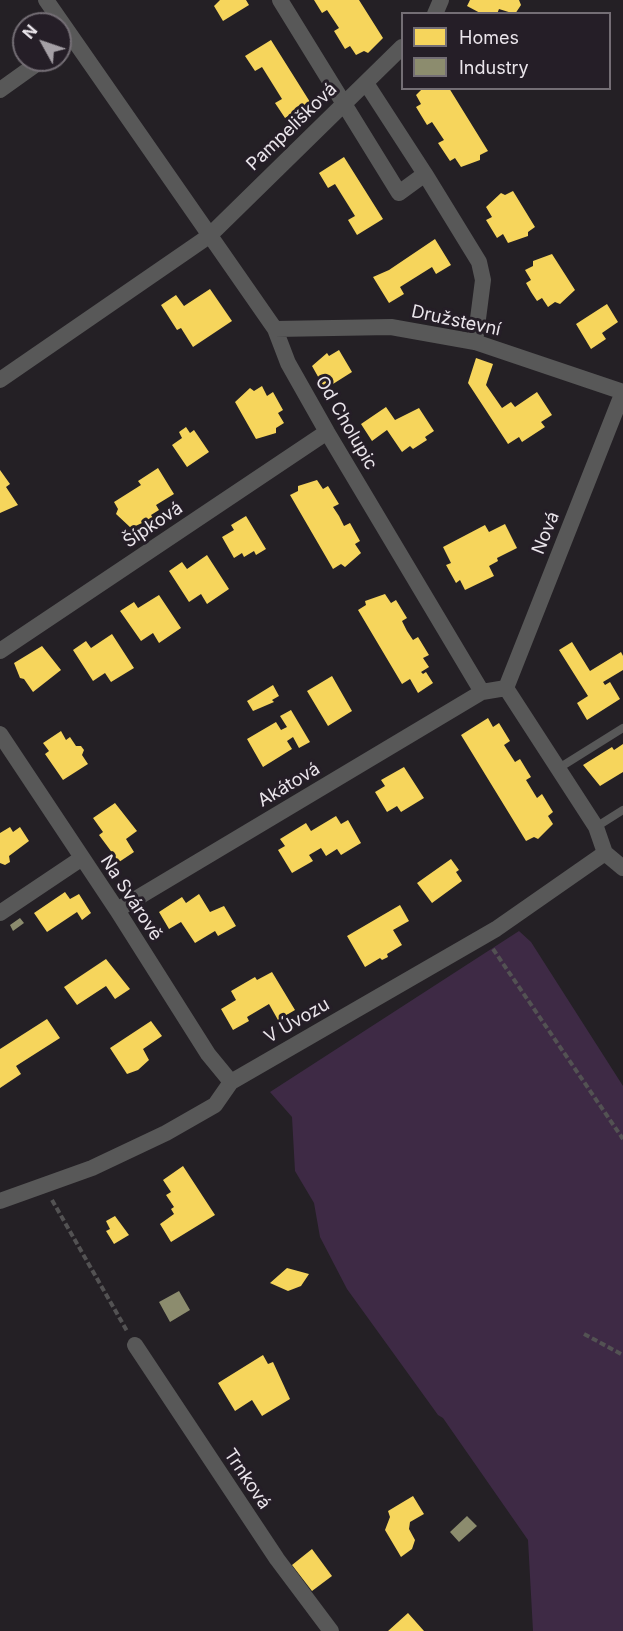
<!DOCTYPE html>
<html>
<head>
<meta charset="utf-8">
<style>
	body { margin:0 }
	#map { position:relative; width:623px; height:1631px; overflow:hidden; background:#242025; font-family:Inter,sans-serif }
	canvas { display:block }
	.legend { position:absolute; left:401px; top:12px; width:210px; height:78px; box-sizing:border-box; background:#251e27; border:2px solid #746e75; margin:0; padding:8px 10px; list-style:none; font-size:18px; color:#eae5eb }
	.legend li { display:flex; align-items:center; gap:12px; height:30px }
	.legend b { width:30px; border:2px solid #746e75 }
	.north { position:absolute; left:12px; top:12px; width:60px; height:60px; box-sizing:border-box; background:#251e27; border:2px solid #746e75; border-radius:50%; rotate:310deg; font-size:16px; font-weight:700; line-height:24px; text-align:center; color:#eae5eb }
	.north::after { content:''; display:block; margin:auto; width:21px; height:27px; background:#a5a0a6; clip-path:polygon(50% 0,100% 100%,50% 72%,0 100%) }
</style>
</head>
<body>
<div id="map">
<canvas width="623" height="1631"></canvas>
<ul class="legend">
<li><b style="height:16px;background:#f6d55c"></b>Homes</li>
<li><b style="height:16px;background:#8c8c6e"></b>Industry</li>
</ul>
<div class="north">N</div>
</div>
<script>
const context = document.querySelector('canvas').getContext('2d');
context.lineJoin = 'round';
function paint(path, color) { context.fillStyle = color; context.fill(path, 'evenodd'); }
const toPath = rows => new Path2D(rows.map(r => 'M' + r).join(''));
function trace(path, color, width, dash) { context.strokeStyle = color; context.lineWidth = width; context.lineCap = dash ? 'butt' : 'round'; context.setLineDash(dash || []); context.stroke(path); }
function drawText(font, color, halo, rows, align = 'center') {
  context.font = font + ' Inter,sans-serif'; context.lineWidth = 6; context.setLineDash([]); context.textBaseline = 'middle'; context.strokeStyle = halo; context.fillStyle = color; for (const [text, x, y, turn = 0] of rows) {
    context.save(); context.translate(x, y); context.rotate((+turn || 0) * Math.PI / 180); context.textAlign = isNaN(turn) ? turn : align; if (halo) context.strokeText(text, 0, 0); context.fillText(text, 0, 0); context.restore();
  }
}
paint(toPath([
	[519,931,531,942,623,1086,623,1631,533,1631,528,1540,443,1418,438,1415,347,1289,320,1237,314,1203,295,1171,292,1117,270,1092]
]), '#3e2a45');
paint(toPath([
	[220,0,246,0,249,5,223,21,214,6],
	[314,0,359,0,383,38,368,53,364,51,356,55,350,46,345,49,334,31,339,28,327,10,322,13],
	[470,0,519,0,521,5,515,14,499,9,497,14,482,14,467,6],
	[271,40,310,102,285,118,275,103,282,99,262,67,255,71,245,56],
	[423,88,449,88,488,151,480,155,480,160,461,167,455,158,450,161,438,143,444,140,432,122,427,125,416,107,421,104,416,95],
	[344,157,383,219,357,235,348,220,355,216,335,184,328,188,319,173],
	[513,191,535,227,528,232,528,236,508,243,503,234,497,238,486,220,492,217,486,207,501,193,505,195],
	[435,239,451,265,436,274,432,267,400,287,404,294,389,303,373,277,389,270],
	[552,254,575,290,560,304,555,302,548,307,542,298,537,301,531,292,526,283,531,280,525,270,533,266,533,261],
	[210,289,232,321,193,347,181,328,177,330,161,305,176,295,184,306],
	[607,304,618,322,602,333,606,339,591,349,576,324],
	[339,350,352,372,325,389,312,366,327,353,329,356],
	[476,358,493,364,486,385,502,408,511,402,515,407,537,392,552,415,541,422,545,427,522,442,519,437,508,444,468,383],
	[262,386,267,396,273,392,283,410,278,413,284,423,276,428,276,433,256,439,235,402,250,388,254,391],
	[386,407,395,420,419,408,434,431,425,437,427,440,413,449,410,446,402,452,387,430,372,441,361,424],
	[186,427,190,433,194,430,209,452,187,467,172,445,182,438,179,432],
	[158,468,174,494,156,505,159,510,151,515,153,518,131,528,116,514,118,509,114,502,141,485,138,481],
	[0,470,10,484,6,487,18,505,0,513],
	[317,480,323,489,328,486,339,504,333,507,339,516,344,526,350,523,360,541,355,544,361,553,345,567,341,564,333,569,290,495,298,491,298,486],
	[246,516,266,549,256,555,254,551,244,557,242,553,234,558,222,537,234,530,231,525],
	[505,524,517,548,497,558,498,561,489,566,494,576,465,590,460,580,456,583,446,565,451,563,443,547,485,525,489,532],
	[207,555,229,589,207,604,201,594,189,602,169,571,182,562,187,569],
	[385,594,391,603,396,600,407,618,402,621,407,631,413,640,418,637,429,655,423,658,429,667,421,672,423,674,426,672,433,683,418,693,410,679,402,684,358,610,366,605,365,601],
	[159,595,181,628,159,643,153,633,141,641,120,611,134,602,138,608],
	[112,634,134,668,111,682,105,673,93,681,73,650,86,641,91,648],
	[572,642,590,671,621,652,623,656,623,670,603,682,605,685,610,682,620,699,587,720,577,703,588,696,559,650],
	[42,646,61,670,33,692,24,679,20,678,14,663],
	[332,676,352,711,328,726,307,691],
	[273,685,279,696,272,700,274,702,253,711,247,701],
	[291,710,310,742,299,748,293,737,287,741,292,749,263,767,247,739,276,722,281,730,287,727,280,716],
	[488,718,493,727,499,723,510,741,504,745,515,762,520,759,531,777,526,780,537,798,542,794,553,812,548,816,553,824,538,839,534,837,526,841,461,735],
	[61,731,66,740,70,737,76,746,81,746,84,750,82,755,88,764,63,780,45,754,49,751,43,743],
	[623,744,623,772,600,786,583,765,612,747,614,750],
	[404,767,424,798,401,812,397,806,387,812,375,792,385,786,381,780],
	[115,803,137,831,126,839,134,852,119,862,99,835,103,832,93,818],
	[336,816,341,824,348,820,361,843,341,855,337,849,326,856,321,848,309,855,313,861,292,873,278,850,285,846,280,839,306,823,311,831],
	[10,827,13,832,20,827,29,841,9,856,10,862,5,865,0,863,0,833],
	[451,859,459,870,456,872,462,881,432,903,417,883],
	[65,892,70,899,79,894,91,913,82,920,77,912,47,932,34,913],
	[199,894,210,912,224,906,236,926,218,936,215,931,195,943,181,922,169,929,159,912,182,897,186,903],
	[400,905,409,921,393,930,402,945,387,954,388,957,382,960,380,958,365,967,347,936],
	[106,959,130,989,115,999,106,986,77,1005,64,987],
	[272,972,295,1010,278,1020,269,1004,247,1017,249,1021,233,1030,221,1009,236,1000,231,991,255,977,257,980],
	[47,1019,60,1038,16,1066,21,1074,0,1088,0,1049],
	[151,1021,162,1036,143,1049,149,1060,138,1070,127,1074,110,1048],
	[183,1166,215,1215,171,1242,160,1224,174,1214,171,1209,174,1207,166,1195,171,1192,163,1180],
	[115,1216,129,1235,114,1244,106,1231,110,1229,106,1221],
	[287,1268,309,1274,301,1286,288,1291,270,1283],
	[263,1355,268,1364,273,1362,290,1399,262,1416,252,1400,235,1411,218,1383],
	[413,1496,424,1514,410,1522,409,1529,415,1540,412,1549,401,1557,385,1530,390,1517,388,1511],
	[312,1549,332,1576,312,1591,292,1565],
	[408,1613,424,1631,388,1631]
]), '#f6d55c');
paint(toPath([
	[20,918,24,923,13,931,10,925],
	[179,1291,190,1310,170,1322,159,1302],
	[467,1516,477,1526,459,1542,450,1532]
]), '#8c8c6e');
trace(toPath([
	[493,949,623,1139],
	[52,1200,127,1331],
	[584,1334,623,1355]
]), '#535253', 4, [6, 3]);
trace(toPath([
	[559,768,623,728],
	[596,827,623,810]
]), '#585858', 8);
trace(toPath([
	[46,0,275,329,288,363,327,432,482,692,506,688,596,827,605,853],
	[280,0,399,193,425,174,479,262,483,280,475,342],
	[435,14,441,0],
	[366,83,425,174],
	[0,90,42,60],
	[275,329,391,327,475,342,623,392],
	[0,380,209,236,402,47],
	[0,651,327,432],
	[506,688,623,392],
	[0,734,117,910,208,1054,231,1082],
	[605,853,623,868],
	[117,910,482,692],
	[0,913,82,858],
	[0,1201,92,1168,166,1133,215,1105,231,1082,496,929,605,853],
	[135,1345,277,1559,331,1631]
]), '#585858', 16);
drawText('18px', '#eae5eb', '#251e27', [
	["Pampelišková",292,127,-44],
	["Družstevní",456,321,12],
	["Od Cholupic",346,423,60],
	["Šípková",153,525,-34],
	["Nová",546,533,-68],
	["Akátová",289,785,-31],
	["Na Svárově",131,898,57],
	["V Úvozu",297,1021,-30],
	["Trnková",247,1479,56]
]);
</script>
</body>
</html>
